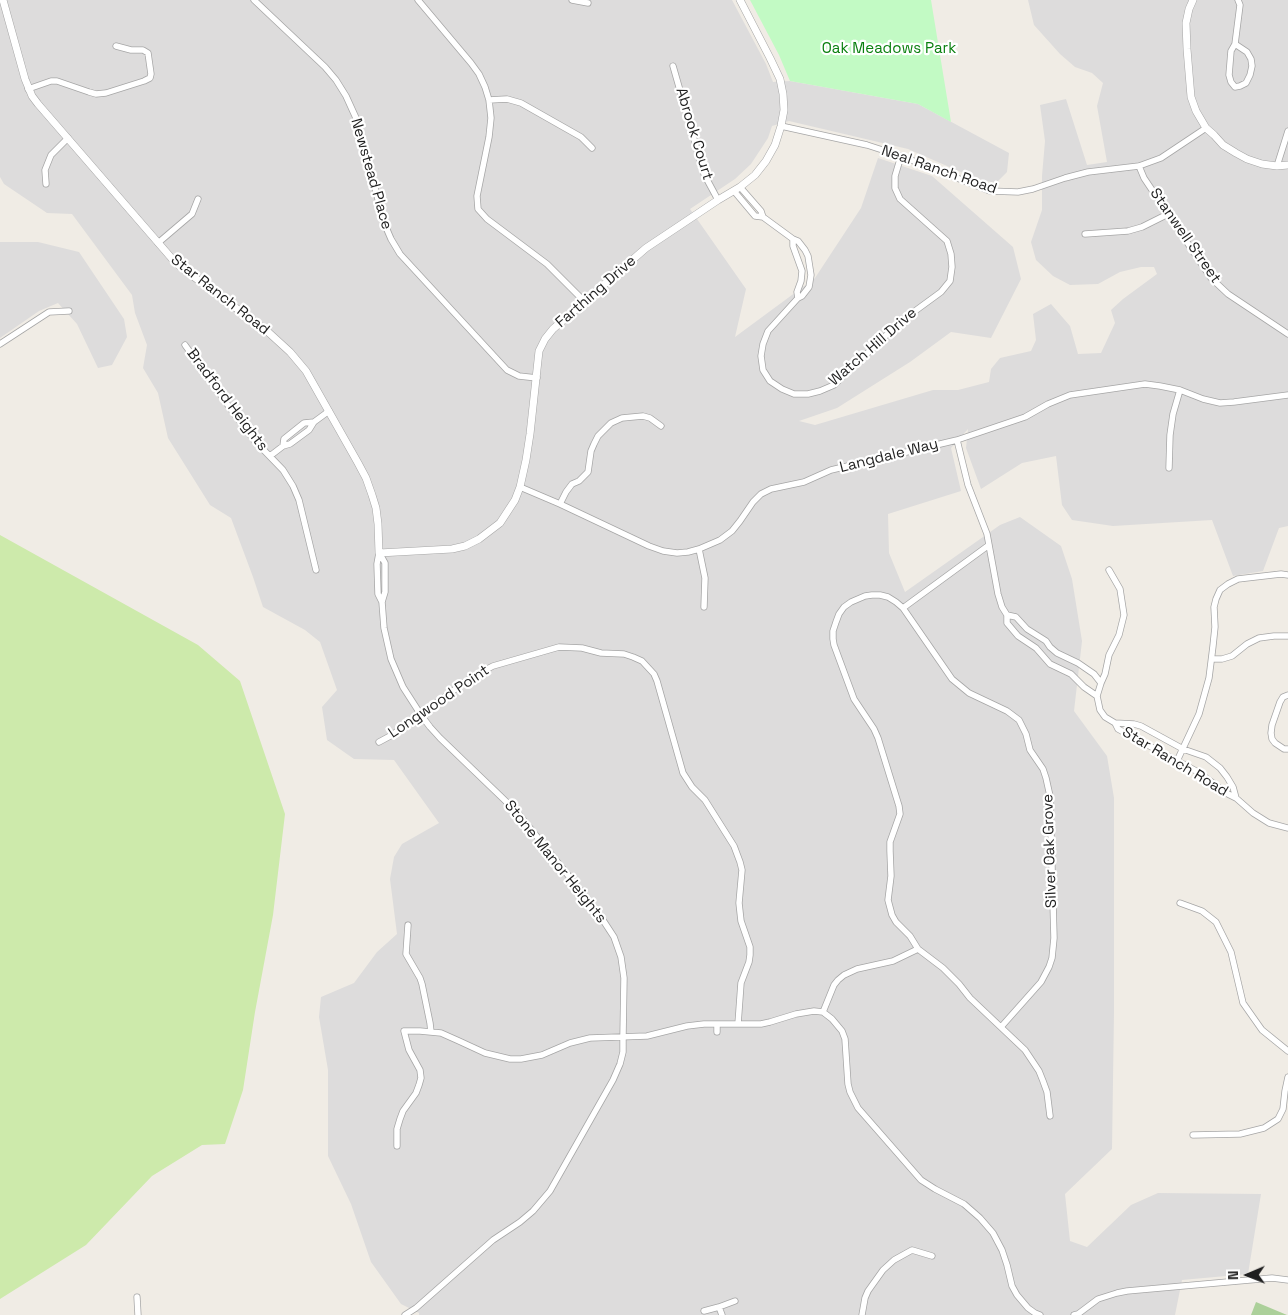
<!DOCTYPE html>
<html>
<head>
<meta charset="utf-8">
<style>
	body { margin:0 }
	#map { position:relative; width:1288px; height:1315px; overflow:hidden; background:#f0ece5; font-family:"Space Grotesk",sans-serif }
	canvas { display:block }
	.north { position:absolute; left:1223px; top:1250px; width:50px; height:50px; -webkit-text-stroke:4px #fff; paint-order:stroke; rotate:269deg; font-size:14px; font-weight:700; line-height:20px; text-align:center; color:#1f1f1f }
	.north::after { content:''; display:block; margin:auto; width:18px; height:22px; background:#1f1f1f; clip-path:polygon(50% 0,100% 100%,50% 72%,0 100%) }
</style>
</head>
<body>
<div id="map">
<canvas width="1288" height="1315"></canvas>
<div class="north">N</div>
</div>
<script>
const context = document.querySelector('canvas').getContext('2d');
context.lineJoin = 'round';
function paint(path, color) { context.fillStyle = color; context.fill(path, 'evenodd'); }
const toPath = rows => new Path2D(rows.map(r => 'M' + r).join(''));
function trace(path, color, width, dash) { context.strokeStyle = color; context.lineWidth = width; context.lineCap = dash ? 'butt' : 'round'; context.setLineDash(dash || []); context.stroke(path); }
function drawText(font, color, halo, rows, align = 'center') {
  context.font = font + ' "Space Grotesk",sans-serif'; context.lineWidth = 4.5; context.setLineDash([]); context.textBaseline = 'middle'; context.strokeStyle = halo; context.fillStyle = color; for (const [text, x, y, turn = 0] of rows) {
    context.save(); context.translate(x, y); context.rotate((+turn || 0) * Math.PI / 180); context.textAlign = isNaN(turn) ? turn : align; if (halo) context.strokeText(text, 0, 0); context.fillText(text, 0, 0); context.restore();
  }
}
paint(toPath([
	[0,0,732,0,766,64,773,82,790,81,918,104,1009,153,1007,172,996,183,977,179,908,149,789,121,772,126,768,138,751,164,735,179,690,209,746,289,735,337,815,278,861,208,878,158,932,176,1013,247,1021,279,991,338,951,332,910,362,837,408,799,421,815,425,933,390,958,390,989,382,991,369,1000,358,1031,351,1036,340,1033,314,1051,304,1070,326,1078,354,1101,353,1115,323,1111,310,1123,299,1157,274,1154,267,1141,267,1120,272,1098,284,1070,285,1053,276,1036,260,1031,242,1042,210,1042,176,1045,141,1040,105,1066,99,1087,165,1107,162,1097,106,1103,83,1092,73,1075,67,1060,54,1034,25,1028,0,1288,0,1288,526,1279,528,1263,571,1233,576,1212,520,1113,526,1072,520,1062,505,1056,456,1022,463,981,489,966,448,968,429,951,448,961,491,888,514,889,553,905,592,1000,525,1020,517,1061,546,1072,579,1082,641,1074,711,1107,756,1114,798,1114,1012,1112,1149,1065,1194,1070,1241,1087,1247,1131,1205,1158,1193,1261,1194,1248,1274,1182,1280,1175,1315,419,1315,419,1313,401,1304,371,1262,351,1204,328,1156,328,1070,319,1017,321,997,354,983,377,952,397,934,390,879,394,857,402,844,439,823,394,760,354,759,327,740,322,707,337,690,320,642,305,630,263,607,253,577,231,518,210,505,168,438,158,393,143,368,147,345,135,313,132,295,72,214,47,213,4,184,0,177],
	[0,242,38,242,79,252,124,319,127,337,112,365,98,368,77,324,58,303,39,311,0,338]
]), '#dddcdc');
paint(toPath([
	[0,535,198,645,240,681,285,814,273,915,255,1012,243,1090,225,1144,202,1145,152,1176,86,1245,0,1299]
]), '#cdeaab');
paint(toPath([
	[1256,1302,1287,1315,1251,1315]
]), '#acd09a');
paint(toPath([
	[750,0,931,0,951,122,918,104,790,81,779,55]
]), '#c2fac4');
const minor = toPath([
	[254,0,325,67,336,80,346,96,356,118,385,225,391,239,400,254,507,370,519,376,537,378],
	[418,0,471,63,479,74,485,87,489,100,491,118,489,137,477,196,478,209,487,219,547,264,584,301],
	[572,0,588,3],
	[1235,44,1247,52,1251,59,1252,66,1250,75,1246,83,1240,86,1235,87,1231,82,1229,75,1231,51,1235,44],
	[1235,44,1240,5,1238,0],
	[673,66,704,174,718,200],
	[28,89,51,81,57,81,89,92,96,94,106,93,144,81,150,78,151,74,148,53,143,50,131,50,116,46],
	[489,100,507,99,521,103,581,137,592,148],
	[781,126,867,145,901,156,990,191,1018,192,1033,189,1065,178,1088,172,1139,166,1161,158,1206,128],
	[1139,166,1144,178,1211,278,1228,294,1288,334],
	[1277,166,1288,131],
	[46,184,45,170,51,155,68,138],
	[740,187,761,211,763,217],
	[734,191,755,216,763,217,793,239,798,241,805,250,808,256,811,275,809,287,802,296,798,298,768,331,763,344,761,356,763,370,770,381,782,389,794,394,808,394,820,391,834,385,900,322,941,292,950,281,952,267,951,254,947,241,900,199,895,188,895,176,901,156],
	[1085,234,1128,231,1142,227,1168,214],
	[793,239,793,246,802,271,801,281,797,292,798,298],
	[158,243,192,214,198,199],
	[0,344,49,312,69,311],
	[185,345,235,415,254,440,283,470,293,486,299,500,316,570],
	[957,440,968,485,987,534,998,594,1002,607,1007,615,1007,623,1018,636,1036,648,1050,664,1071,674,1084,687,1097,696],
	[283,446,284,439,304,423,314,422],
	[270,456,283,446,290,444,309,430,314,422,329,411],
	[1169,468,1170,435,1173,414,1180,390],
	[520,487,560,504,649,546,663,551,677,553,688,552,699,549,720,540,732,531,740,521,753,502,761,494,771,489,804,482,831,470,957,440,1025,417,1048,404,1070,395,1145,384,1160,386,1180,390,1203,399,1220,403,1234,402,1288,395],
	[560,504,566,492,572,484,579,481,588,472,591,451,594,444,598,436,611,423,622,418,643,416,650,418,661,426],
	[699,549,705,578,704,607],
	[379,553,377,564,378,594,382,602,384,628,391,659,403,687,421,715,430,727,440,738,517,812,597,911,614,937,621,957,624,978,623,1036,623,1052,620,1064,613,1080,550,1191,533,1211,520,1222,493,1240,416,1308,405,1315],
	[380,554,385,563,385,592,382,602],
	[1109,570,1120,589,1124,615,1119,635,1109,655,1105,674,1101,683,1097,696,1100,710,1105,717,1115,723,1118,729,1198,772,1228,794,1236,798,1253,813,1269,823,1288,828],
	[903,608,989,545],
	[1007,615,1016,617,1027,629,1046,641,1050,647,1057,653,1078,663,1094,674,1101,683],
	[1212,659,1222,659,1232,656,1247,644,1259,638,1274,636,1288,636],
	[1288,695,1283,697,1280,702,1272,725,1271,733,1272,739,1275,743,1284,749,1288,749],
	[1115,723,1134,724,1141,726,1183,749,1206,757,1220,768,1227,777,1233,787,1236,798],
	[379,742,392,735,472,677,493,666,559,647,582,648,601,653,624,654,633,657,642,661,654,674,657,681,683,773,692,787,705,800,734,846,740,862,742,870,739,903,741,921,750,947,750,955,749,962,741,983,738,1024],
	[1177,761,1199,714,1209,678,1213,646,1215,627,1214,607,1216,599,1220,590,1228,584,1238,579,1281,574,1288,575],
	[1180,903,1202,911,1216,922,1231,952,1243,1003,1262,1030,1288,1051],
	[408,925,406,954,420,978,422,984,430,1023,431,1032],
	[823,1012,832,1019,842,1031,845,1039,848,1084,850,1092,858,1108,921,1180,935,1189,964,1204,980,1218,993,1233,1002,1250,1007,1265,1012,1286,1017,1295,1028,1308,1035,1313,1040,1315],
	[717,1024,761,1024,770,1022,796,1014,814,1011,823,1012,834,985,838,980,844,975,857,969,893,961,918,949],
	[1001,1027,1041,982,1049,967,1052,958,1054,938,1050,796,1046,778,1043,769,1030,750,1026,734,1019,720,1007,711,969,693,952,679,903,608,896,602,888,597,880,595,872,595,865,596,851,602,844,607,839,614,836,622,833,631,833,639,834,645,854,699,874,729,878,738,899,806,900,814,890,842,890,851,891,876,888,900,892,915,896,922,910,936,918,949,943,968,959,984,970,998,1025,1050,1039,1071,1043,1081,1047,1092,1050,1116],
	[1193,1135,1240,1134,1264,1128,1278,1119,1283,1109,1285,1091,1288,1077],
	[397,1146,397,1129,400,1119,403,1111,416,1093,419,1085,421,1078,420,1070,409,1050,404,1031,420,1031,441,1033,459,1041,485,1053,510,1059,521,1059,542,1055,570,1043,590,1038,647,1036,687,1026,704,1024,717,1024,717,1032],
	[137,1297,138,1315],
	[719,1307,722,1315],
	[704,1311,719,1307,735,1301],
	[862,1315,865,1298,868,1291,883,1270,894,1260,912,1250,932,1256],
	[1074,1315,1078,1314,1098,1299,1117,1293,1127,1291,1272,1278,1288,1280]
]);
const tertiary = toPath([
	[3,0,25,79,32,96,38,104,174,261,182,268,267,331,290,352,306,371,358,463,366,478,372,495,376,508,378,524,379,553,452,549,465,546,479,539,500,523,515,500,520,487,526,460,530,434,539,351,545,339,553,329,646,248,718,200,740,187,755,175,766,161,775,145,781,126,784,110,783,94,780,79,770,58,740,0],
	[1193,0,1189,9,1186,23,1187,49,1191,97,1196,111,1206,128,1214,135,1223,145,1236,153,1247,159,1262,164,1277,166,1288,165]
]);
trace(minor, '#a6a6a6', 7);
trace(tertiary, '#a6a6a6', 8);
trace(minor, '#fff', 5.5);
trace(tertiary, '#fff', 7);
drawText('15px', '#0a800f', '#fff', [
	["Oak Meadows Park",889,49]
]);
drawText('15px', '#1f1f1f', '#fff', [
	["Abrook Court",694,134,73],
	["Neal Ranch Road",939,170,19],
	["Newstead Place",371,174,74],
	["Stanwell Street",1185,236,55],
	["Farthing Drive",596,292,-41],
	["Star Ranch Road",220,295,38],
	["Watch Hill Drive",873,347,-41],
	["Bradford Heights",227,400,53],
	["Langdale Way",889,456,-14],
	["Longwood Point",439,702,-34],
	["Star Ranch Road",1175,762,31],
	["Silver Oak Grove",1050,851,-92],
	["Stone Manor Heights",555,862,51]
]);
</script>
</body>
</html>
